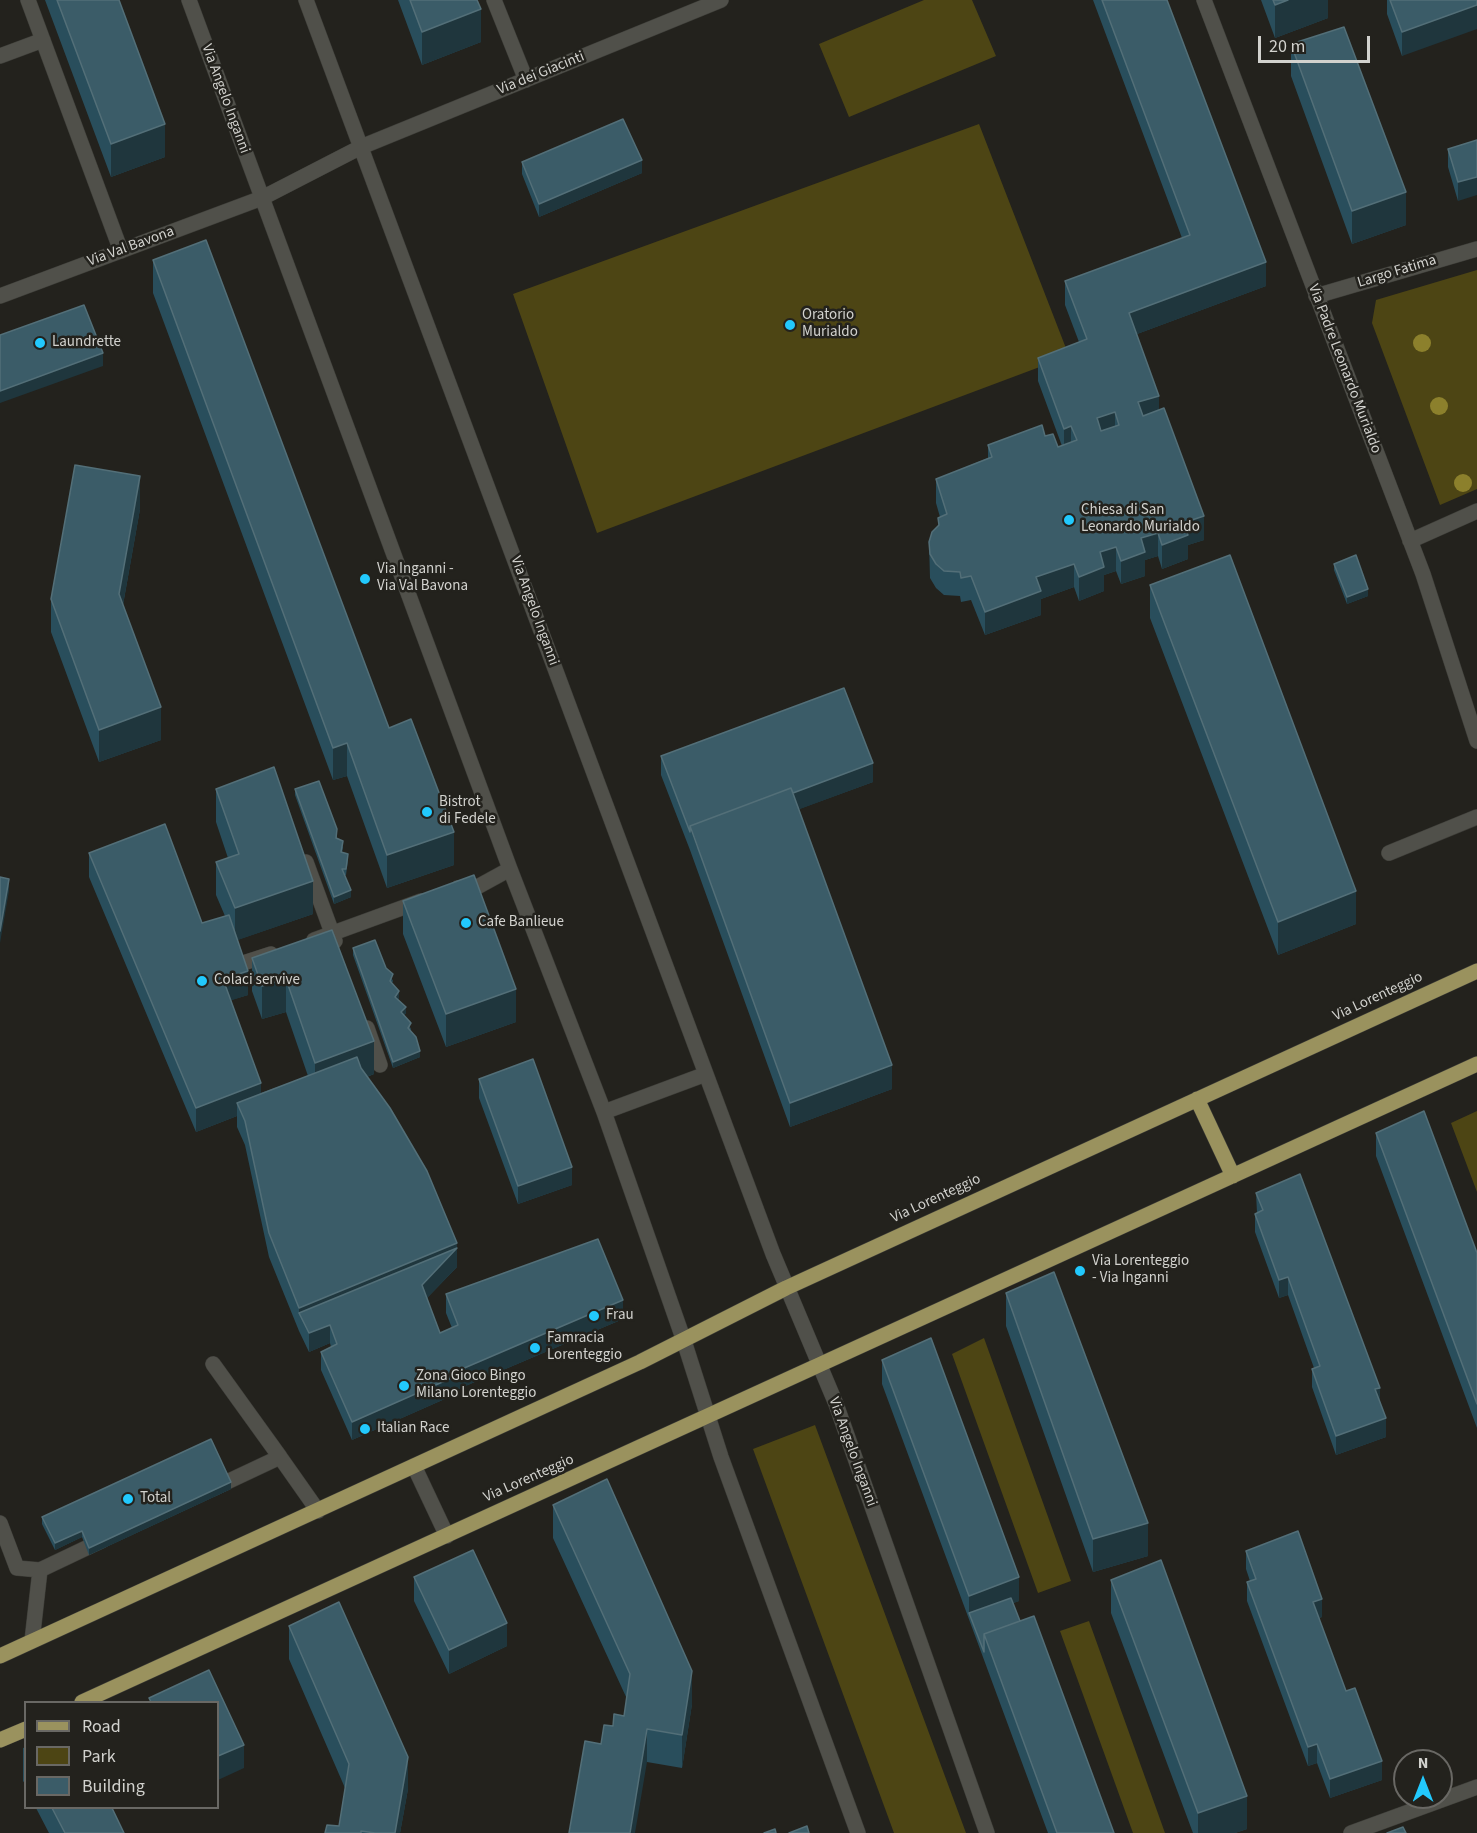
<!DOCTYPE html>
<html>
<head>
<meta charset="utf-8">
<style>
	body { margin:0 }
	#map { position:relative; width:1477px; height:1833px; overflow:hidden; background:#23221d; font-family:"Source Sans 3",sans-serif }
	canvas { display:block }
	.legend { position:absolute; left:24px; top:1701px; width:195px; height:108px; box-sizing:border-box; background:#23221d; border:2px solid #696864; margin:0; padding:8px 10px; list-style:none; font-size:18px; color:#d2d2ce }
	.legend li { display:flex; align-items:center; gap:12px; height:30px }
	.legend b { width:30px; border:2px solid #696864 }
	.north { position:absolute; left:1393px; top:1749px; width:60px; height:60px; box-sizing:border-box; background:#23221d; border:2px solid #696864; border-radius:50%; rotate:0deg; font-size:16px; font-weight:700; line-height:24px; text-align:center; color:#d2d2ce }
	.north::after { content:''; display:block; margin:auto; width:21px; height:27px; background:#22c9fd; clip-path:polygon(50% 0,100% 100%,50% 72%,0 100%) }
	.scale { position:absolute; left:1258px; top:36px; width:112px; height:27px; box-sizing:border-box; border:3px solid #d2d2ce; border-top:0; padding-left:8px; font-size:18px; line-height:21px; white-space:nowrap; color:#d2d2ce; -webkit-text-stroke:4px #23221d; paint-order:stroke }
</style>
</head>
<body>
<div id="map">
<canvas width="1477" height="1833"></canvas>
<ul class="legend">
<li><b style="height:8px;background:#9a925e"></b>Road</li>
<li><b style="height:16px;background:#4d4514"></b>Park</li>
<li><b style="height:16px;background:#3b5c68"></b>Building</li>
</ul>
<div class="north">N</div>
<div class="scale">20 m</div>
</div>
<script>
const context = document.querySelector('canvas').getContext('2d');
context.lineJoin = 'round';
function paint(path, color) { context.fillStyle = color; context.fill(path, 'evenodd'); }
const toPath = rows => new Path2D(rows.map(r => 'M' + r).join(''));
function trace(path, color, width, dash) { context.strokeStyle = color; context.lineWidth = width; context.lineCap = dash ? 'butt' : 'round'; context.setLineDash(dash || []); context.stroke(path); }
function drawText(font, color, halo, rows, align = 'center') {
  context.font = font + ' "Source Sans 3",sans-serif'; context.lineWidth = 5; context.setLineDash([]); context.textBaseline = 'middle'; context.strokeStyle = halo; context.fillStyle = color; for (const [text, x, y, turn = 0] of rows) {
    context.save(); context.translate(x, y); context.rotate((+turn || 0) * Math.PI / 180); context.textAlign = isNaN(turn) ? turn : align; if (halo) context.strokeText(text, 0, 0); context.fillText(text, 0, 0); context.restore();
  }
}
paint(toPath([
	[924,0,972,0,996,56,849,117,819,44],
	[979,124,1069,356,597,533,513,294],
	[1477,270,1477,489,1440,505,1372,323,1376,300],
	[1477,1111,1477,1192,1451,1123],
	[984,1338,1071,1581,1038,1593,952,1354],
	[815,1425,966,1833,894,1833,753,1449],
	[1089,1621,1165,1833,1133,1833,1060,1631]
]), '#4d4514');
const minor = toPath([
	[28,0,121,251],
	[189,0,510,869,604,1112,684,1341,721,1457,858,1833],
	[306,0,773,1254,836,1404,987,1833],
	[494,0,526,80],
	[1204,0,1423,574,1477,741],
	[0,56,43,40],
	[0,296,262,198,361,147,721,0],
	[1316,296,1477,249],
	[1410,541,1477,511],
	[1389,853,1477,817],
	[306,862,335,941],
	[458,888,479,886,510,869],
	[314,940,421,901],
	[237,965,271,954],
	[367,1028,380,1065],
	[604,1112,706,1074],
	[213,1364,280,1457],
	[414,1466,447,1536],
	[212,1489,280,1457,318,1511],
	[0,1523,17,1568,40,1570],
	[32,1641,40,1570,103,1540],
	[1351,1833,1477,1787]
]);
const major = toPath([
	[1197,1099,1233,1176],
	[0,1656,640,1362,786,1288,1477,971],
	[82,1702,1477,1064],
	[0,1740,26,1729]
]);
trace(minor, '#3c3c37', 16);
trace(major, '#3c3c37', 16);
trace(minor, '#50504a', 15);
trace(major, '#9a925e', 15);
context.fillStyle = '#8c802c';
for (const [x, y] of [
	[1422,343],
	[1439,406],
	[1463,483]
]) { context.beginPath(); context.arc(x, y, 9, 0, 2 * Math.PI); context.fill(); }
paint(toPath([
	[45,0,119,0,165,157,111,177],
	[398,0,477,0,481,42,422,65],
	[1093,0,1167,0,1266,286,1137,334,1159,410,1204,540,1188,545,1188,559,1162,569,1158,556,1145,560,1145,576,1121,584,1116,571,1104,575,1104,591,1079,601,1074,587,1041,599,1041,615,985,635,971,600,961,602,960,596,944,595,936,588,930,578,929,542,938,526,938,518,940,517,936,503,936,479,988,458,988,445,1045,436,1058,447,1062,446,1038,381,1038,358,1079,342,1065,305,1065,281,1182,238],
	[1261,0,1328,0,1328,18,1275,38],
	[1387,0,1477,0,1402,56,1387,14],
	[1291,44,1406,225,1352,244,1291,76],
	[1477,140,1458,201,1448,167,1448,149],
	[522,162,642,173,539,217,522,174],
	[153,260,389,728,454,865,387,888,347,776,333,780,153,293],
	[140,509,123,605,161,740,99,762,51,632,51,599],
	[1334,564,1368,596,1347,604,1334,570],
	[1150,585,1356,924,1278,955,1150,618],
	[661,756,873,782,799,809,892,1089,790,1127,690,850,661,775],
	[216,789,313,914,237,940,248,995,231,1000,261,1093,308,1076,286,1012,262,1019,252,991,252,958,332,930,374,1074,367,1077,457,1243,457,1267,427,1298,440,1333,452,1328,446,1313,446,1294,623,1319,456,1390,456,1394,352,1440,321,1370,321,1352,331,1347,330,1343,309,1352,299,1331,269,1257,245,1145,237,1127,237,1116,196,1132,89,877,89,853,202,923,225,916,216,895,216,862,228,858,216,822],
	[295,789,337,835,337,838,343,847,342,853,348,860,346,875,345,875,351,897,334,904,295,795],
	[403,901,516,1022,446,1047,403,934],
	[353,948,386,968,393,981,392,983,399,998,398,999,406,1013,404,1015,411,1029,410,1031,420,1057,393,1068,353,955],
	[479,1079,572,1185,518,1204,479,1098],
	[1376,1133,1477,1253,1477,1428,1376,1156],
	[1256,1193,1380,1404,1386,1437,1336,1455,1312,1387,1312,1369,1314,1368,1288,1295,1279,1298,1255,1232,1255,1214,1257,1213],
	[1006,1293,1148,1556,1093,1572,1006,1326],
	[882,1360,1019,1601,1013,1603,1020,1621,1114,1833,1048,1833,882,1384],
	[231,1489,89,1555,82,1537,55,1550,42,1524,42,1517],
	[553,1505,692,1704,682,1768,647,1762,601,1744,624,1716,627,1699,553,1538],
	[1246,1551,1322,1617,1319,1618,1346,1691,1382,1780,1330,1798,1317,1763,1308,1766,1247,1601,1247,1582,1250,1581,1246,1569],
	[414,1577,507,1646,449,1674,414,1601],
	[1111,1580,1247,1829,1235,1833,1193,1833,1111,1613],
	[289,1626,408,1789,400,1833,325,1833,339,1826,345,1788,289,1659],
	[26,1747,26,1785,23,1781,23,1748],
	[36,1808,112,1808,124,1833,49,1833]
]), '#294e5c');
paint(toPath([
	[1288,0,1328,0,1328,18,1275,38,1275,5],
	[1477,5,1477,29,1402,56,1402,32],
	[481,9,481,42,422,65,422,32],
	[165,124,165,157,111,177,111,144],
	[642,160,642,173,539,217,539,204],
	[1477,177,1477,195,1458,201,1458,182],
	[1406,192,1406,225,1352,244,1352,211],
	[1266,262,1266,286,1129,337,1129,313],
	[103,353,103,366,0,403,0,391],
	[1159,396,1159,419,1138,426,1138,402],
	[1115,412,1115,436,1097,442,1097,418],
	[1071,426,1071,450,1064,453,1064,429],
	[140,476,140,509,119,627,119,594],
	[1204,516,1204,540,1188,545,1188,559,1162,569,1162,545,1183,523],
	[1158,533,1158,556,1145,560,1145,576,1121,584,1121,561,1141,538],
	[1116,547,1116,571,1104,575,1104,591,1079,601,1079,577,1100,552],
	[1074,564,1074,587,1041,599,1041,615,985,635,985,612,1036,577],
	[1368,589,1368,596,1347,604,1347,597],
	[161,707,161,740,99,762,99,730],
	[347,743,347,776,333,780,333,748],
	[873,763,873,782,697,847,691,831],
	[454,832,454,865,387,888,387,855],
	[9,879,9,891,0,943,0,931],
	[313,881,313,914,235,941,235,908],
	[351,890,351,897,334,904,334,897],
	[1356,891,1356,924,1278,955,1278,922],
	[248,971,248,995,223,1003,223,979],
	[286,979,286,1012,262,1019,262,986],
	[516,989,516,1022,446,1047,446,1014],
	[399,991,399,998,395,1003,395,997],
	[406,1007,406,1013,401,1018,401,1012],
	[374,1041,374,1074,315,1096,315,1063],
	[420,1051,420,1057,393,1068,393,1062],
	[892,1065,892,1089,790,1127,790,1103],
	[261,1083,261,1107,237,1103,237,1116,196,1132,196,1108],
	[572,1167,572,1185,518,1204,518,1186],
	[457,1243,457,1267,422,1303,299,1313,299,1308],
	[1288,1277,1288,1295,1279,1298,1279,1280],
	[623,1300,623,1319,456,1390,456,1394,352,1440,352,1422,455,1372],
	[330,1325,330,1343,309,1352,309,1333],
	[1380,1388,1380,1406,1375,1389],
	[1386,1418,1386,1437,1336,1455,1336,1436],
	[231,1482,231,1489,89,1555,89,1548],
	[1148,1523,1148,1556,1093,1572,1093,1539],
	[82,1531,82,1537,55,1550,55,1543],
	[1019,1577,1019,1601,971,1619,969,1613,969,1596],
	[1322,1599,1322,1617,1313,1620,1313,1602],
	[507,1623,507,1646,449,1674,449,1650],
	[692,1671,692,1704,682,1768,682,1735],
	[647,1729,647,1762,635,1833,630,1833],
	[1317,1744,1317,1763,1308,1766,1308,1747],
	[244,1745,244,1768,218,1780,218,1756],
	[408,1757,408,1789,400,1833,395,1833],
	[1382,1761,1382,1780,1330,1798,1330,1779],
	[1247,1796,1247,1829,1235,1833,1198,1833,1198,1813]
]), '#1f363d');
const building = toPath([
	[57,0,119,0,165,124,111,144,57,0],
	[410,0,477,0,481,9,422,32,410,0],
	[1102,0,1167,0,1266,262,1129,313,1159,396,1138,402,1143,416,1164,408,1204,516,1183,523,1188,535,1162,545,1158,533,1141,538,1145,552,1121,561,1116,547,1100,552,1104,567,1079,577,1074,564,1036,577,1041,591,985,612,971,576,961,578,960,572,944,571,936,564,930,554,929,542,932,532,939,525,938,518,947,514,936,479,992,457,988,445,1042,425,1045,436,1053,434,1058,447,1077,440,1071,426,1064,429,1038,358,1087,339,1065,281,1190,235,1102,0],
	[1115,412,1119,425,1101,431,1097,418,1115,412],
	[1273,0,1288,0,1275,5,1273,0],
	[1390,0,1477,0,1477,5,1402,32,1390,0],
	[1344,27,1406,192,1352,211,1291,44,1344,27],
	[623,119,642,160,539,204,522,162,623,119],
	[1477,140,1477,177,1458,182,1448,149,1477,140],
	[206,240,389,728,411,719,454,832,387,855,347,743,333,748,153,260,206,240],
	[84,305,103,353,0,391,0,335,84,305],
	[75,465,140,476,119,594,161,707,99,730,51,599,75,465],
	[1230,555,1356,891,1278,922,1150,585,1230,555],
	[1356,555,1368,589,1347,597,1334,564,1356,555],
	[844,688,873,763,793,793,791,788,690,826,690,832,661,756,844,688],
	[274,767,313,881,235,908,216,862,239,854,216,789,274,767],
	[319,781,337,829,336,838,343,841,341,852,348,854,346,869,342,869,351,890,334,897,295,789,319,781],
	[791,788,892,1065,790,1103,690,826,791,788],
	[165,824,202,923,229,915,248,971,223,979,261,1083,196,1108,89,853,165,824],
	[474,875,516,989,446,1014,403,901,474,875],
	[0,877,9,879,0,931,0,877],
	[332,930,374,1041,315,1063,286,979,262,986,252,958,332,930],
	[375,940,386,968,393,974,390,981,399,991,395,997,406,1007,401,1012,411,1023,408,1028,416,1037,420,1051,393,1062,353,948,375,940],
	[357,1057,361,1068,390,1108,427,1171,457,1243,299,1308,269,1233,245,1121,237,1103,357,1057],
	[533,1059,572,1167,518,1186,479,1079,533,1059],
	[1424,1111,1477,1253,1477,1404,1376,1133,1424,1111],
	[1300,1174,1380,1388,1375,1389,1386,1418,1336,1436,1312,1369,1320,1366,1288,1277,1279,1280,1255,1214,1263,1210,1256,1193,1300,1174],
	[598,1239,623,1300,455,1372,456,1376,352,1422,321,1352,337,1344,330,1325,309,1333,299,1313,457,1248,422,1285,440,1333,458,1325,446,1294,598,1239],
	[1054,1272,1148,1523,1093,1539,1006,1293,1054,1272],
	[931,1338,1019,1577,969,1596,882,1360,931,1338],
	[211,1439,231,1482,89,1548,82,1531,55,1543,42,1517,211,1439],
	[607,1479,692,1671,682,1735,647,1729,630,1833,569,1833,585,1741,601,1744,604,1725,613,1726,614,1714,624,1716,630,1674,553,1505,607,1479],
	[1298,1531,1322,1599,1313,1602,1346,1691,1355,1688,1382,1761,1330,1779,1317,1744,1308,1747,1247,1582,1256,1579,1246,1551,1298,1531],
	[473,1550,507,1623,449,1650,414,1577,473,1550],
	[1161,1560,1247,1796,1198,1813,1111,1580,1161,1560],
	[1011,1598,1020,1621,984,1634,984,1652,969,1613,1011,1598],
	[339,1602,408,1757,395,1833,375,1833,361,1831,361,1833,325,1833,327,1825,339,1826,349,1764,289,1626,339,1602],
	[1034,1616,1114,1833,1057,1833,984,1634,1034,1616],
	[209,1670,244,1745,218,1756,218,1702,151,1702,149,1698,209,1670],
	[52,1808,112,1808,124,1833,65,1833,52,1808],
	[807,1826,809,1833,789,1833,807,1826],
	[1403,1827,1406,1833,1387,1833,1403,1827],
	[775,1829,776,1833,764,1833,775,1829]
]);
paint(building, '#3b5c68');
trace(building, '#536f78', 1.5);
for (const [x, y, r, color] of [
	[790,325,6,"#22c9fd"],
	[40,343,6,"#22c9fd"],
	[1069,520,6,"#22c9fd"],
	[365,579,6,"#22c9fd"],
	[427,812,6,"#22c9fd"],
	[466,923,6,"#22c9fd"],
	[202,981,6,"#22c9fd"],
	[1080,1271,6,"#22c9fd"],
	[594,1316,6,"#22c9fd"],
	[535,1348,6,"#22c9fd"],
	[404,1386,6,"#22c9fd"],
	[365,1429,6,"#22c9fd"],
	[128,1499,6,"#22c9fd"]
]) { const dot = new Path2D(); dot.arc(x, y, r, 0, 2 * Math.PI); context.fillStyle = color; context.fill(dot); trace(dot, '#23221d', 2); }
drawText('15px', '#d2d2ce', '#23221d', [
	["Via dei Giacinti",541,74,-22],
	["Via Angelo Inganni",225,99,70],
	["Via Val Bavona",131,247,-20],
	["Largo Fatima",1397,272,-17],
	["Via Padre Leonardo Murialdo",1344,369,69],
	["Via Angelo Inganni",534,611,70],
	["Via Lorenteggio",1378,997,-25],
	["Via Lorenteggio",936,1199,-25],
	["Via Angelo Inganni",852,1452,70],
	["Via Lorenteggio",529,1479,-24]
]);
drawText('15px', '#d2d2ce', '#23221d', [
	["Oratorio",802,316],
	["Murialdo",802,333],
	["Laundrette",52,343],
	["Chiesa di San",1081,511],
	["Leonardo Murialdo",1081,528],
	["Via Inganni -",377,570],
	["Via Val Bavona",377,587],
	["Bistrot",439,803],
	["di Fedele",439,820],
	["Cafe Banlieue",478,923],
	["Colaci servive",214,981],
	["Via Lorenteggio",1092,1262],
	["- Via Inganni",1092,1279],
	["Frau",606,1316],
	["Famracia",547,1339],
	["Lorenteggio",547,1356],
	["Zona Gioco Bingo",416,1377],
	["Milano Lorenteggio",416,1394],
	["Italian Race",377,1429],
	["Total",140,1499]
], 'left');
</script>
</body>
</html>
